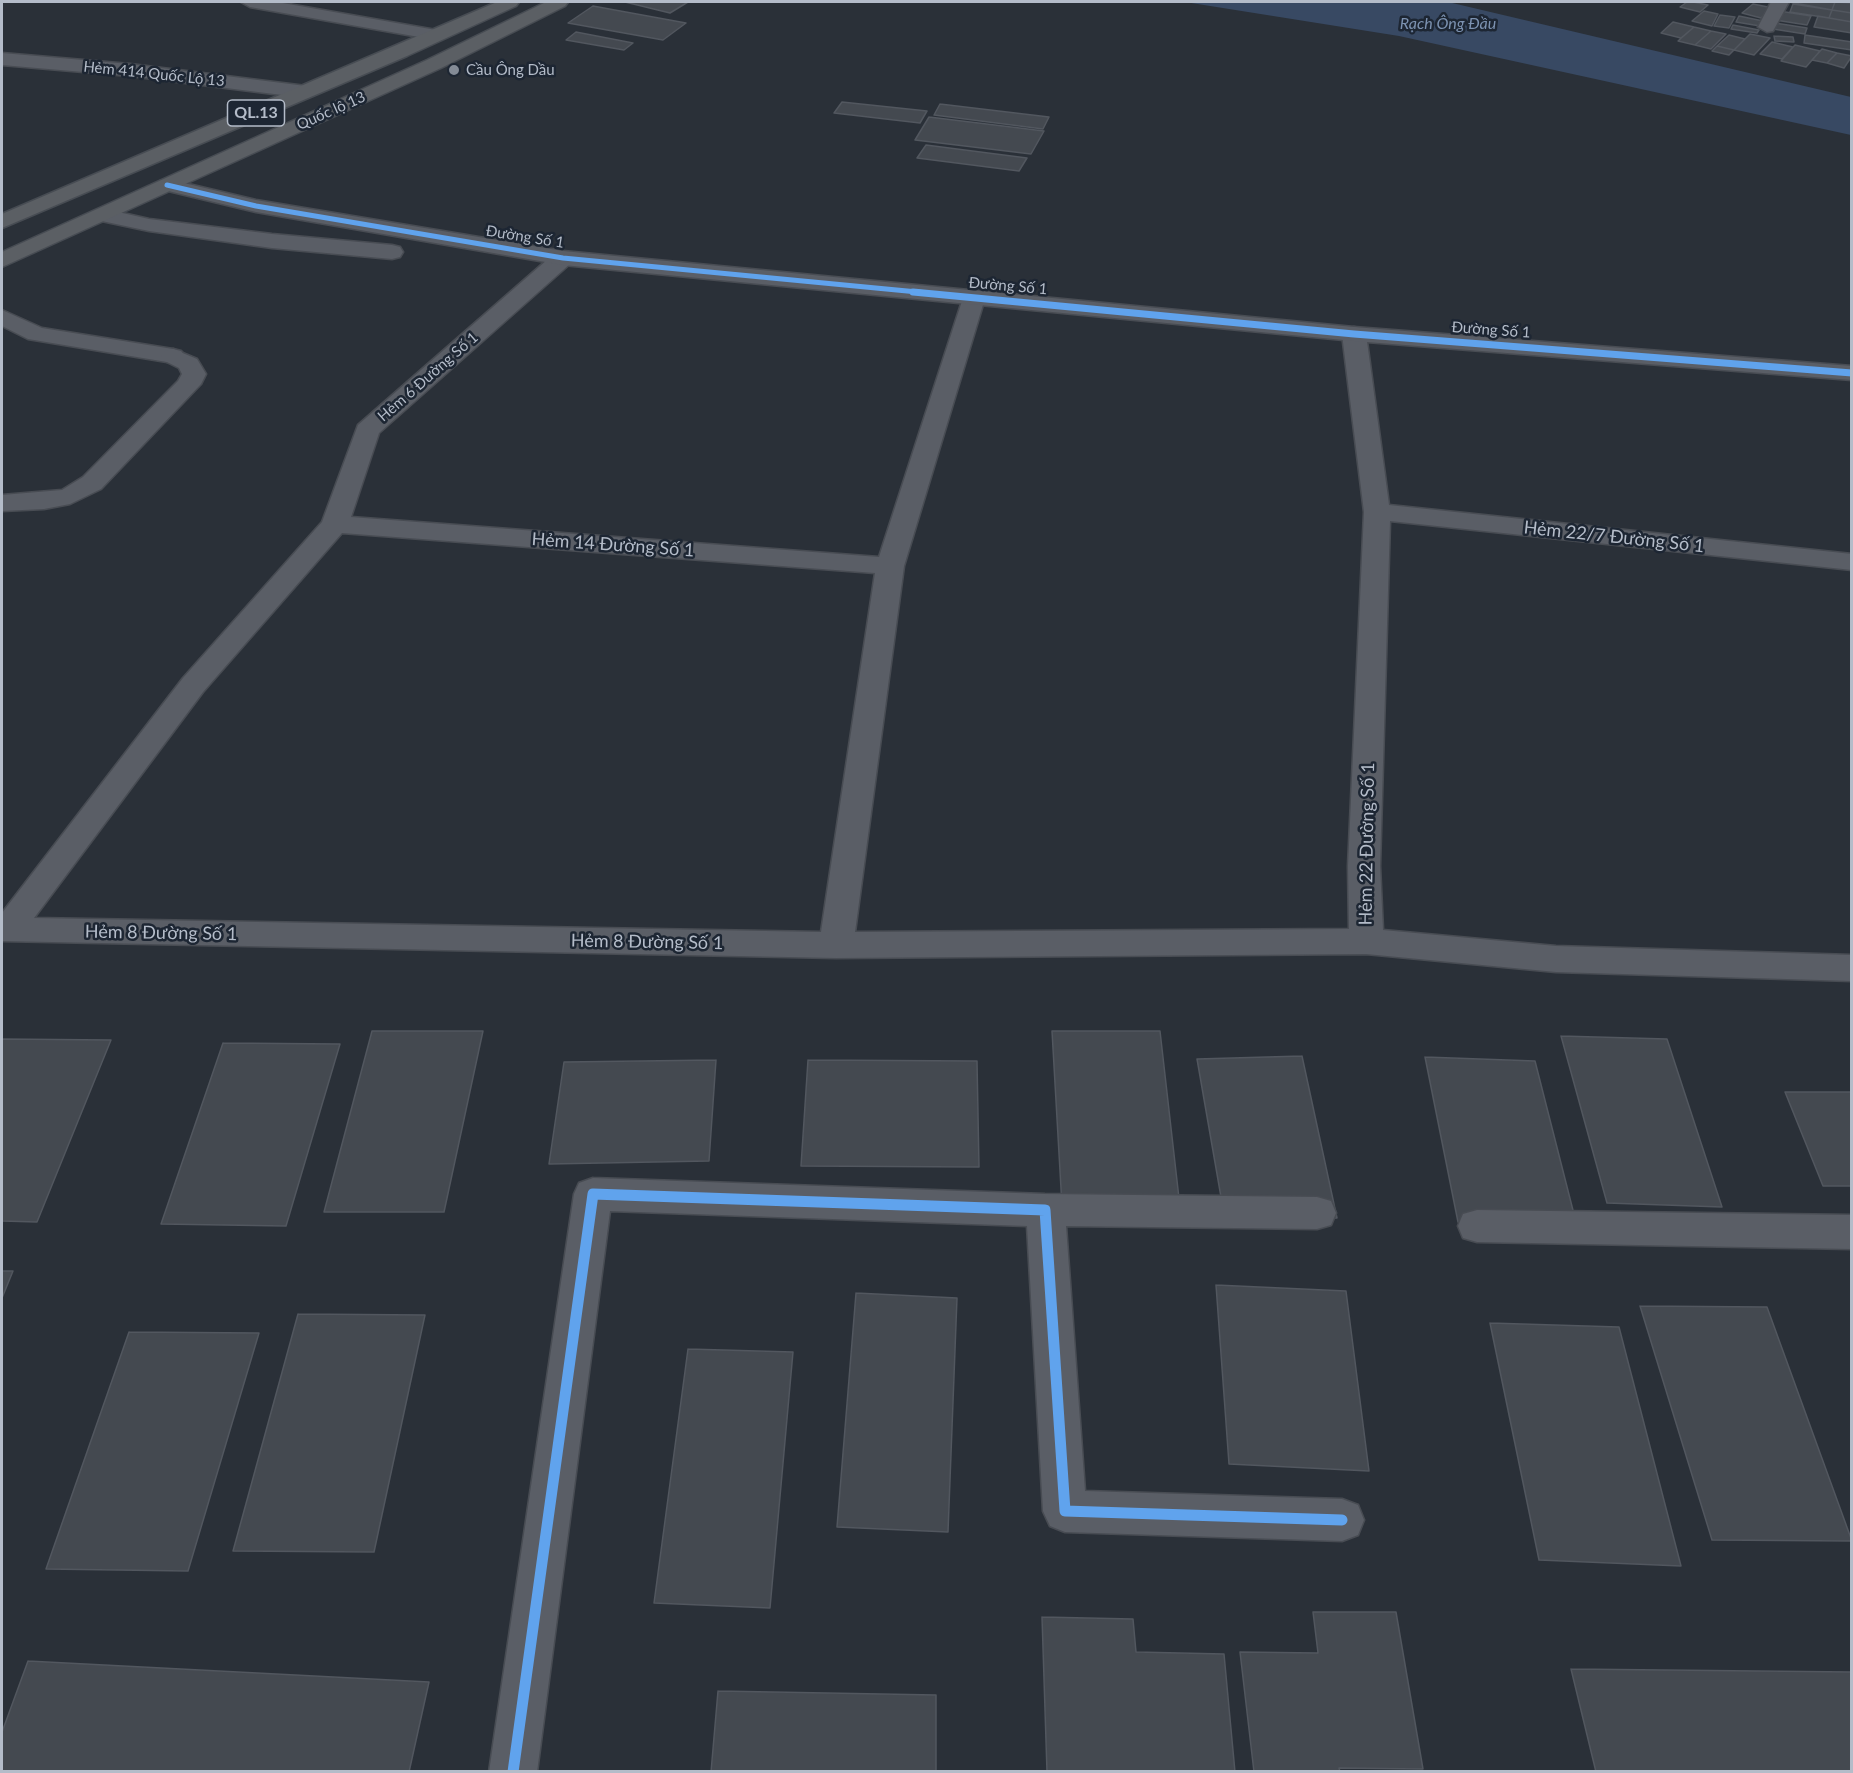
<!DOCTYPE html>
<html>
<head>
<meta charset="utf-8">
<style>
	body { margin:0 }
	#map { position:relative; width:1853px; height:1773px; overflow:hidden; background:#2a3038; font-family:Lato,sans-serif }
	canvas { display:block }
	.frame { position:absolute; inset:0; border:3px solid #b4bcc9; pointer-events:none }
</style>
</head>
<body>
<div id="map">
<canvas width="1853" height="1773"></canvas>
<div class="frame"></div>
</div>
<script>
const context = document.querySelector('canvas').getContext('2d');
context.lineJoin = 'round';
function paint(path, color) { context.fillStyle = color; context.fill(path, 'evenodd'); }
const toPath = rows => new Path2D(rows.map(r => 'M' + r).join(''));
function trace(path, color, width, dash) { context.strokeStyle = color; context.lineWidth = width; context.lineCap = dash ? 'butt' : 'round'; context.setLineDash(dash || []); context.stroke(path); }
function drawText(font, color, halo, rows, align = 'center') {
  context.font = font + ' Lato,sans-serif'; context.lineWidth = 5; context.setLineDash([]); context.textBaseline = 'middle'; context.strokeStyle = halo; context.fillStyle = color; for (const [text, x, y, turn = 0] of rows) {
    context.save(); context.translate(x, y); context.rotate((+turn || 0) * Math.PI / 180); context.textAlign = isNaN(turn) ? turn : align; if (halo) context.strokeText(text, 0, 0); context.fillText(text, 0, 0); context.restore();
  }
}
paint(toPath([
	[1185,2,1448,2,1851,97,1851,135,1399,36]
]), '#384963');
const building = toPath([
	[625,2,688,2,670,13,625,2],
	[1687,2,1693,2,1708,5,1700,12,1680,7,1687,2],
	[1789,2,1835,2,1832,10,1789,2],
	[1835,2,1852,3,1852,13,1832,10,1835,2],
	[1753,4,1773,8,1761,18,1742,13,1753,4],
	[1793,4,1832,10,1829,18,1790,12,1793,4],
	[593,6,686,23,663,40,568,23,593,6],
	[1832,10,1852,13,1852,22,1829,18,1832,10],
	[1704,11,1718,14,1712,26,1692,21,1704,11],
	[1779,11,1811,16,1807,25,1775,20,1779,11],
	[1720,15,1735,17,1729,28,1714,26,1720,15],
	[1739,16,1763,21,1760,26,1736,22,1739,16],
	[1818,16,1852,22,1852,33,1814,27,1818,16],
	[1673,22,1694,27,1681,38,1661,33,1673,22],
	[1775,23,1807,28,1805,34,1773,29,1775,23],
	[1733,25,1759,30,1757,33,1731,29,1733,25],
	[1694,27,1711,31,1695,45,1678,41,1694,27],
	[1711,31,1726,34,1711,49,1695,45,1711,31],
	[576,32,633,43,624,50,566,40,576,32],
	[1750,34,1770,38,1754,55,1734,50,1750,34],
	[1729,35,1745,39,1734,50,1717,46,1729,35],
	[1805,35,1852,42,1852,50,1804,43,1805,35],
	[1774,36,1793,37,1794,42,1775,41,1774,36],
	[1772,42,1793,47,1782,59,1760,54,1772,42],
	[1795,45,1820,51,1806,67,1781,61,1795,45],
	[1717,46,1734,50,1729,55,1712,51,1717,46],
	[1822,49,1837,53,1827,63,1812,60,1822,49],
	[1837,53,1852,56,1844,68,1827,63,1837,53],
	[842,102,927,111,920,123,834,113,842,102],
	[940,104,1049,117,1043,129,934,115,940,104],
	[929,117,1044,131,1031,154,915,140,929,117],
	[926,145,1027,158,1019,171,917,158,926,145],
	[372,1031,483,1031,444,1212,324,1212,372,1031],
	[1052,1031,1160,1031,1180,1207,1062,1206,1052,1031],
	[1561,1036,1667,1039,1722,1207,1607,1203,1561,1036],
	[2,1039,111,1040,37,1222,2,1221,2,1039],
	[223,1043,340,1044,286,1226,161,1224,223,1043],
	[1302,1056,1337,1218,1225,1220,1197,1059,1302,1056],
	[1425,1057,1535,1061,1577,1226,1458,1222,1425,1057],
	[716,1060,709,1161,549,1164,564,1062,716,1060],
	[808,1060,977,1061,979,1167,801,1166,808,1060],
	[1785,1092,1852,1092,1852,1186,1823,1186,1785,1092],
	[2,1271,13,1271,2,1298,2,1271],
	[1216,1285,1346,1291,1369,1471,1229,1464,1216,1285],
	[856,1293,957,1298,948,1532,837,1527,856,1293],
	[1640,1306,1767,1307,1852,1541,1712,1540,1640,1306],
	[298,1314,425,1315,374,1552,233,1551,298,1314],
	[1490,1323,1619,1327,1681,1566,1539,1560,1490,1323],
	[129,1332,259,1333,188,1571,46,1569,129,1332],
	[688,1349,793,1352,770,1608,654,1603,688,1349],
	[1313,1612,1396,1612,1423,1769,1339,1768,1340,1772,1254,1772,1240,1652,1318,1653,1313,1612],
	[1042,1617,1133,1619,1136,1652,1224,1654,1235,1772,1047,1772,1042,1617],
	[28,1661,429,1682,409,1772,2,1772,2,1732,28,1661],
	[1571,1669,1852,1672,1852,1772,1596,1772,1571,1669],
	[718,1691,936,1695,936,1772,711,1772,718,1691]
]);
paint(building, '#444950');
trace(building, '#52575f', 1.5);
const service = toPath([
	[1771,2,1789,2,1773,31,1767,32,1758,27,1771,2],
	[2,53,130,64,306,86,316,92,306,98,130,76,2,65,2,53],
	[105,209,149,219,272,234,392,245,400,247,403,252,400,257,392,259,272,248,149,231,97,220,94,215,97,210,105,209],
	[563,251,571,253,574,258,571,263,379,433,351,517,879,557,963,298,966,293,974,291,982,293,985,298,904,566,855,932,1349,929,1348,866,1364,512,1342,334,1346,329,1354,327,1362,329,1366,334,1389,505,1852,554,1852,570,1390,521,1380,866,1383,930,1556,946,1852,955,1852,981,1556,972,1366,954,836,958,2,941,2,913,183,678,322,522,358,425,555,253,563,251],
	[342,533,875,573,821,932,34,918,203,692,342,533],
	[2,310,42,328,173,349,181,351,185,356,181,361,173,363,28,339,2,326,2,310]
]);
const minor = toPath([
	[241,2,277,2,436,30,445,35,436,40,250,7,241,2],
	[167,179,256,200,563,251,1354,327,1852,366,1852,380,1354,341,563,265,256,212,160,189,157,185,160,181,167,179],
	[173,349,197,359,206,374,201,384,101,489,70,504,44,509,2,511,2,495,62,490,83,477,178,381,182,374,179,368,165,361,161,356,165,351,173,349],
	[593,1178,1045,1194,1317,1197,1331,1201,1336,1213,1331,1225,1317,1229,1066,1226,1085,1491,1342,1499,1358,1505,1364,1520,1358,1535,1342,1541,1065,1532,1050,1526,1043,1511,1027,1226,610,1211,537,1772,489,1772,574,1194,579,1183,593,1178],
	[1477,1210,1852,1215,1852,1249,1477,1242,1463,1238,1458,1226,1463,1214,1477,1210]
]);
const trunk = toPath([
	[497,2,519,2,516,6,407,56,2,228,2,214,497,2],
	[546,2,568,2,565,6,441,68,2,267,2,252,427,60,546,2]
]);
trace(service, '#484c53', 3);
trace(minor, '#484c53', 3);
trace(trunk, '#474c53', 3);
paint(service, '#5a5e66');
paint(minor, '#5a5e66');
paint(trunk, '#5b5f64');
trace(toPath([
	[167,185,256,206,563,258,928,293]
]), '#60a3ed', 5);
trace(toPath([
	[913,292,1354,334,1852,373]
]), '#60a3ed', 7);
trace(toPath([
	[513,1772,593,1194,1045,1210,1065,1511,1342,1520]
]), '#60a3ed', 11);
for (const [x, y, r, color] of [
	[454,70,6,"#848b96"]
]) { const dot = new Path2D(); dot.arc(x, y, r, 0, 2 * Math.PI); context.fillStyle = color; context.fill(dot); trace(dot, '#1d2633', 2); }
drawText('15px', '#b4bcc9', '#1d2633', [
	["Cầu Ông Dầu",466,70]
], 'left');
drawText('15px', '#b4bcc9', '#1d2633', [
	["Hẻm 414 Quốc Lộ 13",154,74,6],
	["Quốc lộ 13",331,111,-24],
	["Đường Số 1",525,237,9],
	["Đường Số 1",1008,286,5],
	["Đường Số 1",1491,330,4],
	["Hẻm 6 Đường Số 1",428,377,-41]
]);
drawText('italic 16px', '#7c92b1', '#1d2633', [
	["Rạch Ông Đầu",1448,24]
]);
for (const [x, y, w] of [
	[256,113,57]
]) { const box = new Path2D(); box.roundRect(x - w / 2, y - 13, w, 26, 4.5); context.fillStyle = '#1d2633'; context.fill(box); trace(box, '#b4bcc9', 1.5); }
drawText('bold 16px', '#b4bcc9', null, [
	["QL.13",256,113]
]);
drawText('18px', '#b4bcc9', '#1d2633', [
	["Hẻm 22/7 Đường Số 1",1614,537,6],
	["Hẻm 14 Đường Số 1",613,545,4],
	["Hẻm 22 Đường Số 1",1367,844,-89],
	["Hẻm 8 Đường Số 1",161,933,1],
	["Hẻm 8 Đường Số 1",647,942,1]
]);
</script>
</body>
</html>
